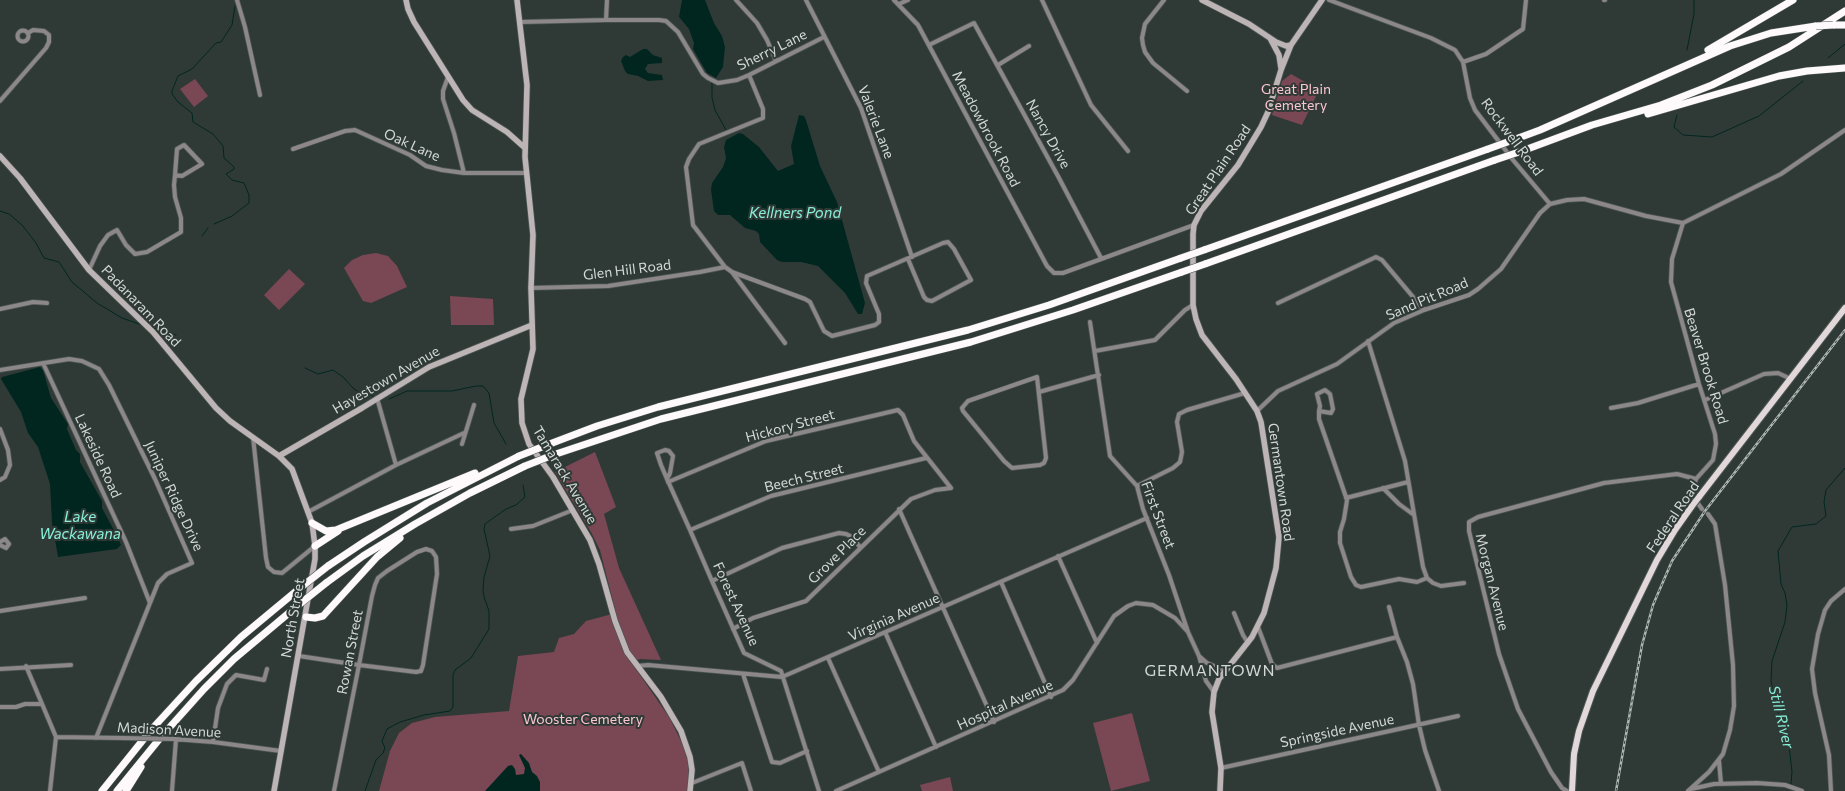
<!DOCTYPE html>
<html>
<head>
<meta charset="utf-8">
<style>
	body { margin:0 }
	canvas { display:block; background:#2f3a37 }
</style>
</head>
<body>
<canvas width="1845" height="791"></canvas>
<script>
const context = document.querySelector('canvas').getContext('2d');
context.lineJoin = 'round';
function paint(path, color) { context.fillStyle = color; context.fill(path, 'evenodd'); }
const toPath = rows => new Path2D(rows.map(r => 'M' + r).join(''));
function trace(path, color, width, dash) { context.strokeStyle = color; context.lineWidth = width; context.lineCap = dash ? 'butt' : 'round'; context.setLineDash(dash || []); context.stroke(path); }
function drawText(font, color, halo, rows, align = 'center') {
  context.font = font + ' Commissioner,sans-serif'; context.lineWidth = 4; context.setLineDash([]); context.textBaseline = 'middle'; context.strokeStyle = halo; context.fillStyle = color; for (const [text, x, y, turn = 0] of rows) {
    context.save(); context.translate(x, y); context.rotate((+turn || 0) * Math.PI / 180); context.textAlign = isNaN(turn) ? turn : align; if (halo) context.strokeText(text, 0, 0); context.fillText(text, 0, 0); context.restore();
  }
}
paint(toPath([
	[1291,74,1319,90,1302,125,1272,115,1282,81],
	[195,79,208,96,194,107,180,89],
	[376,253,388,256,397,266,407,287,371,303,363,301,344,268,352,260,363,255],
	[289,269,305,284,279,310,264,295],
	[450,296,493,299,494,325,451,325],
	[595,452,616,507,604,514,619,568,661,660,640,659,631,662,669,717,682,743,689,764,689,780,687,791,379,791,390,751,399,733,412,723,435,717,509,711,518,656,554,652,559,638,574,634,586,621,616,613,600,550,591,532,555,472],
	[1132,713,1150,781,1111,791,1093,723],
	[950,777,953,791,922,791,920,785]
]), '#7a4754');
paint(toPath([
	[682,0,705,0,714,23,722,36,725,47,723,67,716,78,707,73,693,49,694,43,689,29,679,17],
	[643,49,647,49,653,55,662,58,662,63,648,64,645,69,648,73,662,75,663,80,648,81,638,76,628,74,625,71,621,61,623,57,626,55,630,57],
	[799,115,804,116,806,120,820,166,837,202,865,303,862,314,858,314,845,293,818,266,801,262,782,262,777,260,760,242,759,234,756,231,745,228,730,215,718,215,714,211,711,190,712,183,723,167,726,158,724,147,726,140,739,133,743,134,759,147,778,171,794,164,791,146],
	[40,367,43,370,51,398,68,424,67,429,76,450,80,454,80,462,102,501,102,508,117,536,121,545,117,549,58,557,52,523,50,484,38,447,28,433,21,412,1,379,2,377],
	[521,754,529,763,532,772,537,776,540,782,540,791,485,791,508,766,512,765,515,769,516,775,524,774,525,768,519,755]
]), '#00261f');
trace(toPath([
	[1687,50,1694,14,1694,0],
	[1828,58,1845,44],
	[712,82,712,98,715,110,726,130],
	[1677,115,1674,127,1683,135,1712,137,1759,116,1803,81],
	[0,211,9,214,22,225,36,243,44,258,59,262,72,282,97,303,122,318,142,325],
	[214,224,232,216,249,203,249,195,244,183,232,180,226,174,234,169,234,167,224,158,223,146,213,134,193,122,192,113,178,102,172,94,172,91,178,76,192,69,216,43,221,42,232,25,235,6],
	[202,236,208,228],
	[153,328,176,335],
	[305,368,318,374,333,370,343,377,354,389,361,393,373,396],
	[389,399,407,391,452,391,476,386,483,386,489,393,494,423,506,444],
	[1791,784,1792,772,1788,736,1780,721,1771,681,1772,661,1785,622,1787,605,1785,593,1781,584,1778,551,1792,527,1816,524,1826,516,1824,502,1826,490,1845,468],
	[365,791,376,760,383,753,385,748,382,741,387,729,400,722,424,715,450,711,453,707,453,675,455,670,471,658,489,629,489,611,484,597,483,590,484,577,490,556,484,529,485,524,506,509,516,505,525,497,523,485]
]), '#00261f', 1);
const street = toPath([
	[237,0,245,27,260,95],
	[736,0,757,23,767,40,776,61],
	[806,0,861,108,912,257],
	[894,0,918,25,1047,266,1054,273,1063,273,1194,225],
	[1042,0,1091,105,1128,151],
	[1164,0,1145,24,1142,38,1143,45,1145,52,1153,63,1187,91],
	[1329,0,1431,38,1455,50,1463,62,1470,98,1475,110,1513,160,1550,204],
	[1604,0,1605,0],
	[899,4,908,0],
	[606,20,607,0],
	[520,22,606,20,659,20,666,21,678,32,703,74,708,78,718,83,737,80,749,75,824,37],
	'17.5 36a5.5 5.5 0 1 1 11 0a5.5 5.5 0 1 1-11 0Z',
	[929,45,974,23,1059,178,1101,258],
	[1463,62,1486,54,1523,29,1526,0],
	[998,65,1029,46],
	[749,75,763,109,763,118,699,144,689,159,686,167,693,225,725,267,732,272,805,299,810,302,824,331,832,336,875,325,879,322,879,314,866,283,867,276,943,243,948,242,954,249,971,280,932,301,927,300,924,297,908,259],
	[448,77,443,91,443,99,454,133,464,173],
	[0,101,46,48,49,42,49,35,44,31,33,30,28,33],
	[293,149,345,131,355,130,410,155,426,166,442,170,464,173,527,173],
	[1683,223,1672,259,1671,282,1699,384,1715,434,1716,444,1713,460,1696,479,1693,490,1694,498,1702,509],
	[1683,223,1781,174,1845,130],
	[89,270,100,246,108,235,117,230,126,245,135,254,147,252,181,232,181,218,175,197,174,185,175,175,177,149,184,145,202,164,182,176,175,175],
	[732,272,785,343],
	[531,288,608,286,700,272,725,267],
	[1278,303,1376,257,1382,260,1424,310],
	[0,309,33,302,47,303],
	[1090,322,1110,456,1137,486,1143,509,1169,575,1188,632,1199,656,1206,681,1214,692],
	[1368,341,1405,461,1423,567,1427,578,1433,583,1441,586,1464,583],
	[1095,351,1155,340,1185,310,1193,305],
	[43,363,126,542,150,603],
	[0,370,69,359,82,361,99,369,109,385,155,479,192,563,167,574,158,583,96,738],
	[1037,377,1046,458,1044,463,1040,465,1012,468,1004,461,963,411,962,408,968,401,1037,377],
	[1039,392,1099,375],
	[377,398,396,465],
	[1705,400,1764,374,1778,373,1791,379],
	[1611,408,1638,403,1699,384],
	[1257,411,1278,391,1337,364,1394,323,1424,310,1469,295,1478,289,1501,269,1540,213,1550,204,1567,200,1584,199,1646,216,1683,223],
	[1319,411,1331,413,1333,409,1330,394,1325,390,1317,394,1320,406,1319,411,1319,419,1347,500,1344,519,1340,532,1340,543,1351,577,1356,585,1361,587,1399,579,1417,582,1427,578],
	[0,429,8,450,10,465,5,477,0,480],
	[253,437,266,558,268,567,274,572,282,573,315,546],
	[462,444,474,405],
	[667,479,670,473,673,456,669,451,665,450,657,453,661,465,667,479,690,530,712,581,744,653,781,671,819,791],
	[668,482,766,441,898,410,903,415,914,441,951,488],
	[1137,486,1173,468,1180,462,1182,452,1177,422,1179,414,1187,410,1245,393],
	[1383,488,1399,504,1414,515],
	[1346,498,1408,482],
	[899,509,994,722],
	[308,512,396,465,464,433],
	[511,529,533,526,573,510],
	[690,530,771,496,926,458],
	[0,542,5,539,9,544,6,548,0,545],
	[1058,556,1097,643],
	[712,581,782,548,839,533,846,534,852,537,860,547],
	[1001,582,1051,697],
	[1389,607,1397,637,1407,662,1413,684,1419,725,1425,750,1439,791],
	[0,611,85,598],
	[1234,613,1243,635,1248,643],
	[1258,627,1272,664,1277,668,1397,637],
	[733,629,753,618,806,601,911,499,935,490,951,488],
	[885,632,936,747],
	[299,656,359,665,416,672,421,671,423,665,437,574,436,557,432,551,426,549,417,552,387,571,378,578,375,585,372,596,359,665,334,791],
	[1199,656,1207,663,1226,671],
	[828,658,879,772],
	[26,666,56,737,50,791],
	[637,666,648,665,782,677,1147,518],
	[0,669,71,665],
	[743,674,772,762,780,763,807,751],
	[0,707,16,707,25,704,42,704],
	[56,737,122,738],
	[174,739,213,742,281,751],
	[213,742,218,708,227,684,236,675,264,680,267,669],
	[1719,761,1721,784],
	[1221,768,1458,716],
	[692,783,742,763,751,791],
	[1691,789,1714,784,1757,783,1785,785,1802,791],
	[172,791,176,739],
	[836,791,1063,690,1073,680,1114,616,1128,606,1136,603,1153,605,1175,618,1188,632],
	[1567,791,1562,788,1551,772,1518,709,1499,654,1469,531,1469,522,1478,517,1604,483,1677,474,1696,479],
	[1688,791,1709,772,1723,754,1730,730,1734,706,1733,665,1725,585,1715,524,1708,514],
	[1831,791,1829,755,1815,693,1812,669,1818,634,1825,610,1831,601,1845,589]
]);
const secondary = toPath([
	[406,0,408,9,414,22,463,100,472,110,507,132,525,148],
	[517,0,527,85,525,157,533,235,531,288,533,349,521,399,522,423,529,444,553,477,590,540,599,564,615,621,627,652,661,697,681,731,690,757,692,770,690,791],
	[1202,0,1249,24,1276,42,1286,46,1291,45],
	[1271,40,1279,55,1281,68],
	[0,156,20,178,89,270,153,332,216,408,230,421,279,456,292,469,312,523,315,546,315,559,274,791],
	[279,456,362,408,429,367,532,325],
	[1220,791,1221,768,1212,712,1214,692,1219,679,1252,637,1264,613,1276,568,1279,537,1261,422,1257,411,1236,379,1202,335,1196,319,1193,305,1193,234,1194,225,1201,211,1238,165,1261,127,1268,112,1281,70,1291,45,1322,0]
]);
const primary = toPath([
	[1699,497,1845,308],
	[1572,791,1574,754,1579,731,1593,691,1657,560,1675,530,1692,506]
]);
const highway = toPath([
	[1833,25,1845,25],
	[1708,50,1793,0],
	[1648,114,1779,76,1807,71,1845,68],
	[1513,140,1540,130,1730,46,1771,33,1816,26],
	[1522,151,1592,125,1661,105,1712,85,1789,47,1845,11],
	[1204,250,1488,149],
	[1205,264,1495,160],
	[547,445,597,426,658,407,968,330,1049,305,1181,258],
	[553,455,661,419,971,342,1073,310,1182,272],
	[312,523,326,531,336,530,475,473],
	[315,546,338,531],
	[328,566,364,542,427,503,519,456],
	[326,583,363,556,415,524,470,493,525,466],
	[306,617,315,618,323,616,377,557,400,538],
	[102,791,151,730,196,681,241,637,300,588],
	[117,791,161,737,204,689,234,659,296,607],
	[126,791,141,767]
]);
trace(street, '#4c5654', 5.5);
trace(secondary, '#4c5654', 7);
trace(primary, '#4c5654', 8);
trace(highway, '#4c5654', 8);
trace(street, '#8c8788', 4);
trace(secondary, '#bdb4b6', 5.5);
trace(primary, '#e2d7d9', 6);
trace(highway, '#fef9fa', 7);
const rail = toPath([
	[1616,791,1642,645,1653,605,1672,561,1705,511,1845,330]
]);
trace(rail, '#afb6b4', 2.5);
trace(rail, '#2f3a37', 1, [3]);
const streetBridge = toPath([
	[122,738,174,739]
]);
const primaryBridge = toPath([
	[1692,506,1699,497]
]);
const highwayBridge = toPath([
	[1816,26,1833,25],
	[1488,149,1513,140],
	[1495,160,1522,151],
	[1181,258,1204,250],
	[1182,272,1205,264],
	[519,456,547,445],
	[525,466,553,455],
	[300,588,328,566],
	[296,607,326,583]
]);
trace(streetBridge, '#4c5654', 5.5, []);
trace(primaryBridge, '#4c5654', 8, []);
trace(highwayBridge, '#4c5654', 8, []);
trace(streetBridge, '#8c8788', 4);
trace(primaryBridge, '#e2d7d9', 6);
trace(highwayBridge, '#fef9fa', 7);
drawText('14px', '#d2d8d6', '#2f3a37', [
	["Sherry Lane",772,50,-26],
	["Valerie Lane",876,122,69],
	["Meadowbrook Road",986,129,62],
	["Nancy Drive",1048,134,61],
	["Rockwell Road",1512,137,53],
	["Oak Lane",412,145,24],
	["Great Plain Road",1218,170,-56],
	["Glen Hill Road",627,270,-7],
	["Sand Pit Road",1427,299,-23],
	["Padanaram Road",141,306,46],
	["Beaver Brook Road",1706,366,73],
	["Hayestown Avenue",386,380,-30],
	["Hickory Street",790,426,-15],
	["Lakeside Road",98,456,65],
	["Tamarack Avenue",565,475,59],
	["Beech Street",804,478,-14],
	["Germantown Road",1281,482,82],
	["Juniper Ridge Drive",174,496,65],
	["First Street",1158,515,69],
	["Federal Road",1673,517,-56],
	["Grove Place",837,555,-45],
	["Morgan Avenue",1492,582,76],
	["Forest Avenue",736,604,65],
	["Virginia Avenue",894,617,-24],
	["North Street",293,618,-80],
	["Rowan Street",350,652,-79],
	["Hospital Avenue",1005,705,-24],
	["Madison Avenue",169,730,3],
	["Springside Avenue",1337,731,-12]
]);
drawText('14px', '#fcc6d1', '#2f3a37', [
	["Great Plain",1296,89],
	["Cemetery",1296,105],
	["Wooster Cemetery",583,719]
]);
drawText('italic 15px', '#88f0d8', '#2f3a37', [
	["Kellners Pond",795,213],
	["Lake",80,517],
	["Wackawana",80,534],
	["Still River",1781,717,76]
]);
context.letterSpacing = '1px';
drawText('16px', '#d2d8d6', '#2f3a37', [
	["GERMANTOWN",1210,671]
]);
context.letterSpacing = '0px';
</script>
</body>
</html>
